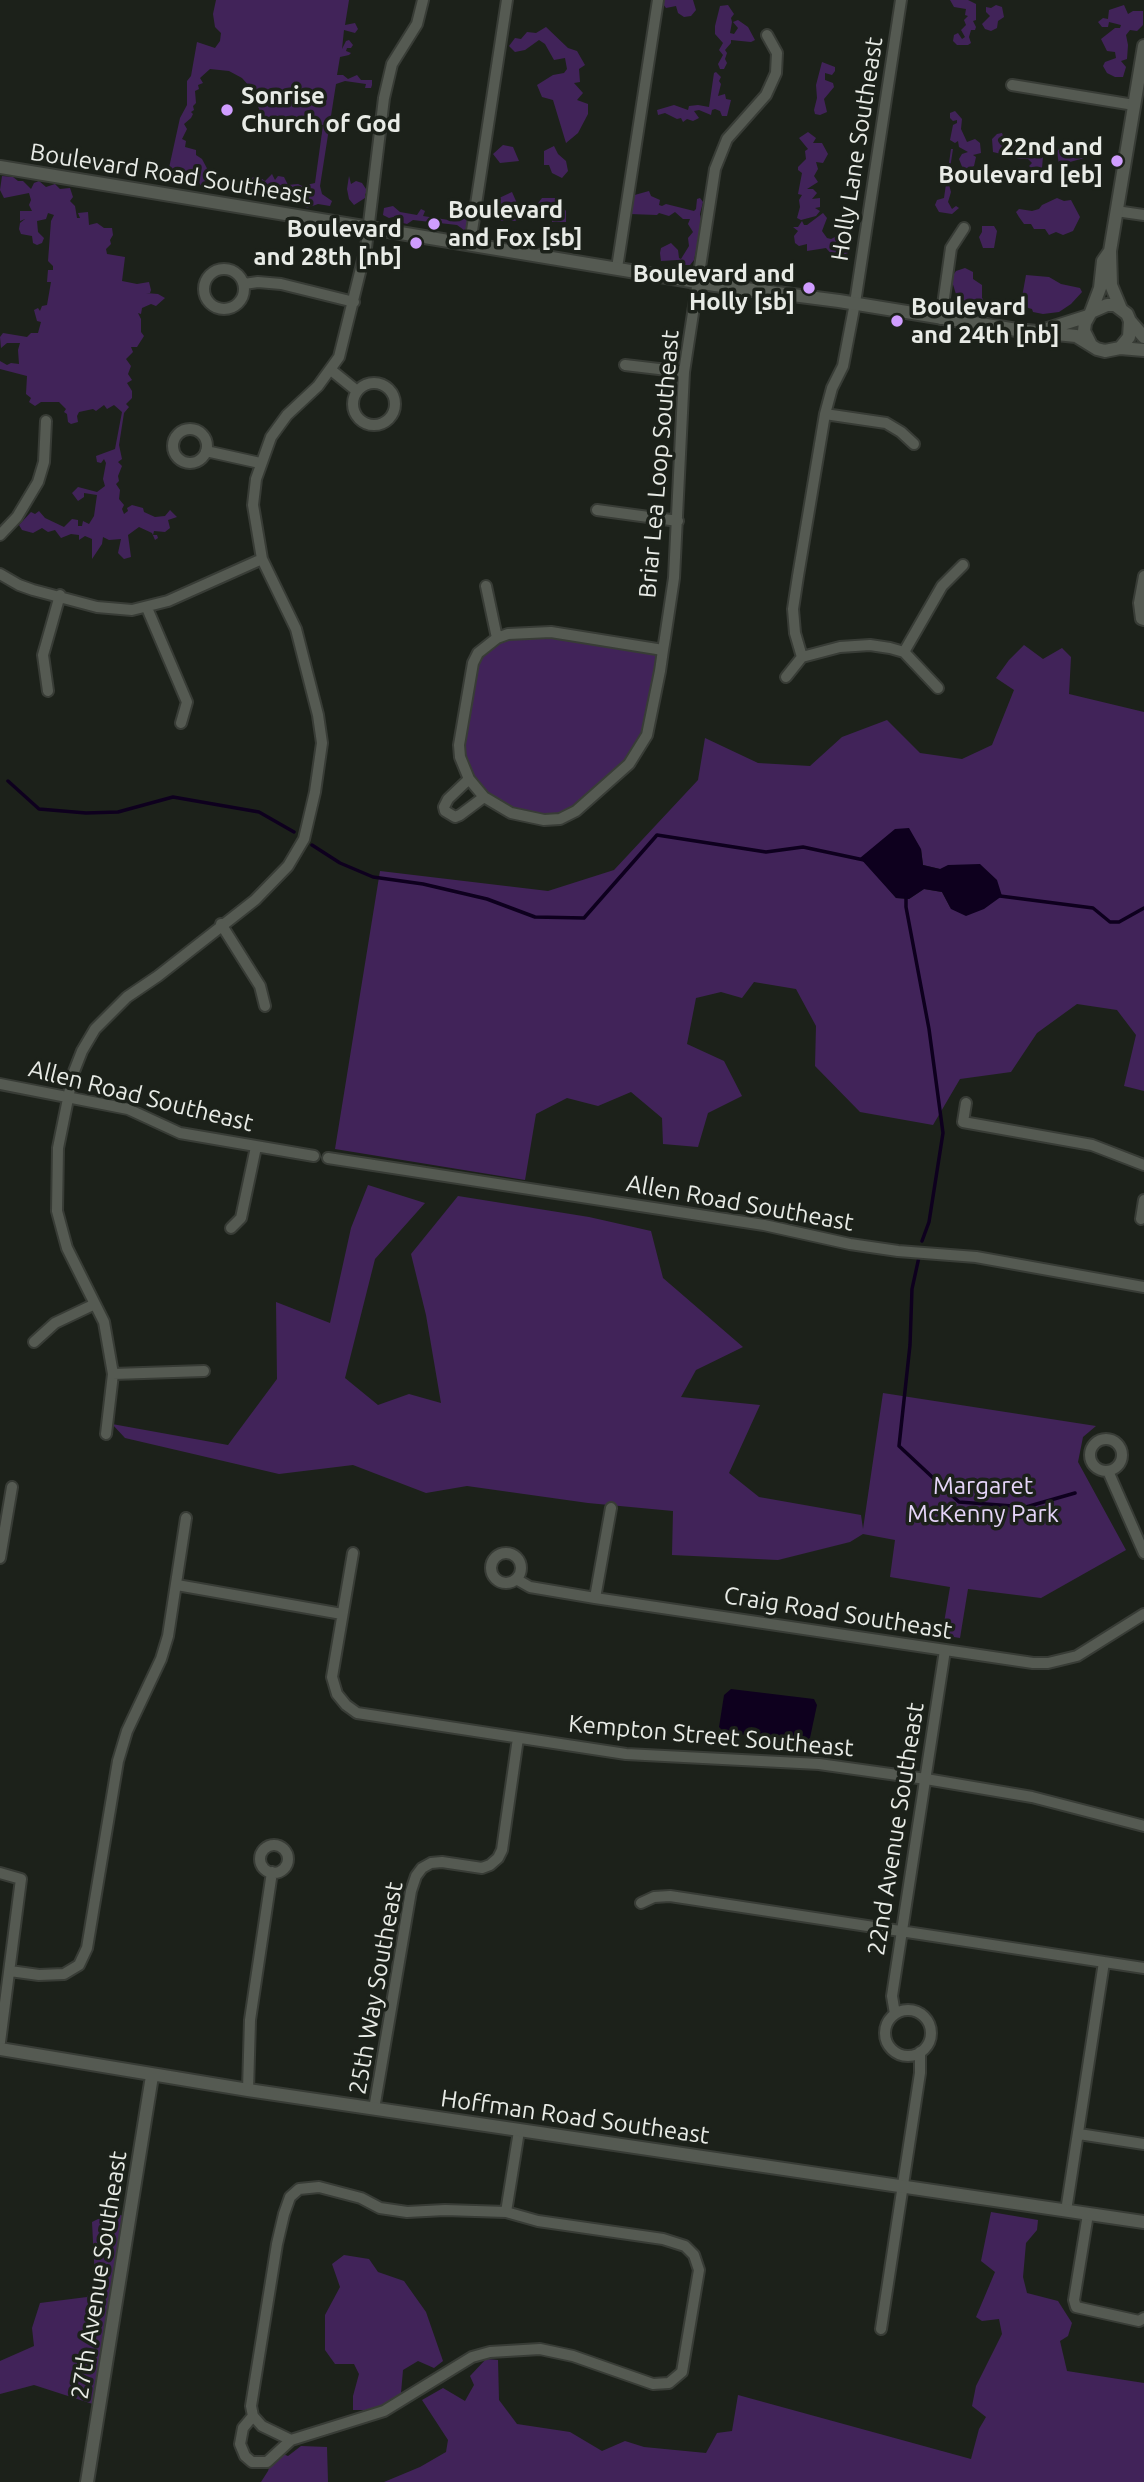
<!DOCTYPE html>
<html>
<head>
<meta charset="utf-8">
<style>
	body { margin:0 }
	canvas { display:block; background:#1c211a }
</style>
</head>
<body>
<canvas width="1144" height="2482"></canvas>
<script>
const context = document.querySelector('canvas').getContext('2d');
context.lineJoin = 'round';
function paint(path, color) { context.fillStyle = color; context.fill(path, 'evenodd'); }
const toPath = rows => new Path2D(rows.map(r => 'M' + r).join(''));
function trace(path, color, width, dash) { context.strokeStyle = color; context.lineWidth = width; context.lineCap = dash ? 'butt' : 'round'; context.setLineDash(dash || []); context.stroke(path); }
function drawText(font, color, halo, rows, align = 'center') {
  context.font = font + ' Ubuntu,sans-serif'; context.lineWidth = 7; context.setLineDash([]); context.textBaseline = 'middle'; context.strokeStyle = halo; context.fillStyle = color; for (const [text, x, y, turn = 0] of rows) {
    context.save(); context.translate(x, y); context.rotate((+turn || 0) * Math.PI / 180); context.textAlign = isNaN(turn) ? turn : align; if (halo) context.strokeText(text, 0, 0); context.fillText(text, 0, 0); context.restore();
  }
}
paint(toPath([
	[216,0,349,0,345,25,355,23,358,29,355,33,344,30,342,49,346,41,349,40,353,45,351,48,347,48,346,51,351,53,349,55,340,57,337,75,343,75,348,79,357,75,361,80,372,80,372,85,371,88,365,88,366,84,345,81,336,84,320,186,322,194,332,201,330,206,318,204,307,208,298,200,297,193,287,200,278,196,268,197,260,189,254,189,250,186,248,182,253,177,258,176,265,181,272,174,275,180,278,176,284,177,288,185,298,184,302,186,315,183,323,125,264,121,250,87,242,78,229,71,210,69,200,78,203,83,198,85,199,89,195,91,196,103,193,106,194,110,191,112,193,114,191,118,184,124,187,129,182,139,186,141,185,147,196,150,196,155,202,159,211,176,209,182,201,186,197,179,191,182,188,177,167,177,180,118,187,105,187,81,191,76,197,42,215,48,220,41,221,33,215,27,213,14],
	[660,0,693,0,696,10,691,16,684,17,678,13,676,6,666,8],
	[950,0,968,0,976,4,976,20,973,21,976,27,975,30,971,30,969,37,971,43,968,45,957,45,953,41,954,35,958,33,962,39,965,37,961,30,966,25,964,20,968,16,965,15,966,9,954,7],
	[728,5,734,14,731,18,732,22,730,33,734,34,738,28,733,22,738,20,748,27,755,40,751,42,731,40,731,43,725,50,727,53,725,59,727,63,724,69,720,69,718,64,723,55,719,50,723,43,715,34,715,26,720,6],
	[996,5,1002,7,1004,17,998,21,997,28,991,31,985,29,982,24,990,16,986,12,986,7,991,8],
	[1124,5,1128,14,1133,11,1143,11,1143,25,1137,31,1130,30,1126,35,1128,45,1127,59,1121,61,1126,67,1123,77,1115,77,1107,73,1103,66,1105,62,1116,58,1115,52,1107,51,1101,39,1115,28,1120,28,1121,25,1109,22,1108,27,1102,27,1098,22,1103,18,1108,19,1109,10],
	[546,27,568,48,577,51,585,65,579,69,580,82,574,83,583,93,577,100,588,104,588,114,578,133,566,143,553,100,542,97,537,85,553,75,564,73,567,69,565,58,554,60,545,44,539,40,525,50,515,52,509,46,515,38,521,39,527,32,536,33],
	[822,62,835,67,835,71,832,75,825,73,825,80,833,83,834,87,824,99,827,112,820,115,815,114,814,110,817,98,816,85],
	[716,72,721,77,719,81,721,84,718,96,725,94,726,99,731,100,727,116,722,116,720,111,715,109,712,110,711,115,699,110,694,111,699,118,693,121,687,119,683,122,681,118,677,119,665,113,658,115,657,110,674,105,688,110,689,106,698,105,709,107,714,73],
	[955,111,962,119,961,129,967,142,975,139,980,143,981,153,973,155,976,157,974,166,970,169,963,169,959,159,962,154,968,152,959,147,958,141,955,143,950,140,953,125,957,123,957,120,953,121,950,118,950,113],
	[808,132,816,138,813,143,822,143,828,154,823,163,816,162,818,169,814,176,818,182,807,189,813,189,817,193,812,199,820,198,820,207,815,208,820,211,816,216,801,220,797,218,800,207,799,200,802,195,798,194,802,173,798,170,798,167,806,159,805,151,808,149,799,138],
	[1002,133,1005,141,1016,143,1018,149,1022,143,1027,143,1029,151,1033,145,1038,147,1043,156,1042,168,1035,171,1029,166,1032,163,1028,159,1019,159,1010,156,1005,149,1001,154,993,152,992,139,997,134],
	[1065,144,1080,145,1088,157,1059,165,1057,151],
	[503,145,513,147,519,161,500,163,493,154],
	[554,146,558,154,566,161,568,171,562,178,552,173,549,165,544,165,544,151],
	[951,149,953,149,948,181,951,192,948,202,952,209,956,206,959,208,952,214,939,212,935,205,937,200,944,198],
	[2,176,13,177,18,181,23,181,31,189,34,183,39,181,46,187,55,184,60,189,70,188,73,197,70,201,75,206,77,218,80,218,78,213,88,212,89,225,97,223,104,228,112,228,113,235,110,240,111,244,106,249,107,254,125,257,122,281,137,284,149,282,151,290,150,293,146,293,158,294,165,298,156,306,151,304,142,308,141,314,138,313,141,319,141,332,144,336,137,347,131,347,133,352,126,359,131,366,128,374,132,380,127,383,132,391,132,398,126,404,129,407,124,413,119,445,122,459,118,462,122,466,118,476,119,481,116,484,120,490,119,499,124,505,122,509,124,514,128,511,127,508,132,505,143,508,144,512,155,517,165,516,170,510,177,517,168,520,170,528,165,532,154,531,153,535,157,535,158,538,155,540,152,533,139,527,128,535,131,557,124,559,118,553,121,539,109,540,103,537,102,544,92,559,92,539,85,536,79,540,79,535,71,534,61,538,55,530,48,532,42,528,33,533,22,530,19,525,31,512,35,514,39,511,45,518,64,527,72,519,78,520,78,526,82,526,83,521,89,524,94,516,97,495,84,493,84,497,78,501,72,493,78,487,97,492,105,486,103,479,106,463,104,459,101,463,97,462,96,456,115,449,122,412,114,405,107,409,104,405,96,411,93,409,79,412,77,416,78,422,71,424,68,422,67,414,64,412,66,409,59,402,41,402,35,406,29,402,31,398,26,394,27,376,0,369,0,361,7,365,11,363,19,364,18,350,20,343,7,343,1,348,0,337,3,333,27,337,31,333,38,333,41,322,37,321,34,310,38,308,40,311,42,306,47,305,51,282,47,282,48,270,53,270,53,266,48,261,51,221,54,215,48,213,46,219,37,221,38,232,44,238,42,243,37,245,33,243,32,236,21,234,19,229,20,223,25,219,20,221,20,211,32,211,29,205,31,200,29,193,4,198,0,190],
	[349,176,351,184,356,181,362,183,368,192,365,194,365,198,354,205,349,199,347,189],
	[649,191,651,196,660,200,659,205,662,206,666,204,694,211,696,209,697,199,700,198,703,202,700,214,702,224,694,260,690,265,685,265,677,260,661,261,660,253,661,248,671,243,678,250,679,258,681,259,689,246,688,238,693,232,688,224,690,219,683,219,675,212,669,216,659,213,657,215,630,214,631,196],
	[512,192,523,217,515,221,499,221,491,215,496,209,497,199],
	[542,198,556,198,566,211,566,222,552,222,553,213,546,216,536,214,536,206],
	[1057,198,1064,201,1071,200,1080,217,1073,231,1063,235,1056,232,1049,235,1045,229,1034,229,1031,224,1024,224,1019,217,1016,212,1019,209,1032,211,1039,209,1042,205],
	[393,206,400,212,417,215,421,209,425,211,423,216,455,221,460,220,462,210,466,209,470,211,471,215,467,218,473,225,464,230,457,225,413,220,407,224,399,222,397,216,389,218,383,215,384,208],
	[823,213,827,218,822,231,827,238,831,239,835,237,838,230,842,241,846,239,848,253,835,258,826,248,807,251,807,244,799,246,795,243,794,236,798,231,793,227,798,227,802,221,804,225,807,225],
	[982,226,994,226,997,231,994,248,983,248,979,237,982,232],
	[965,268,973,272,973,279,982,285,982,298,986,303,991,300,997,302,996,305,1002,303,1008,307,1007,309,998,308,987,310,982,307,977,312,972,313,971,309,967,310,959,304,951,278,956,271],
	[1026,275,1049,277,1061,284,1080,288,1082,292,1071,304,1059,312,1043,314,1033,312,1032,309,1025,307,1022,297],
	[533,632,663,650,641,747,567,817,511,813,469,779,459,745,473,663,497,638],
	[1024,645,1043,659,1062,648,1071,657,1069,694,1144,712,1144,1091,1124,1086,1136,1035,1117,1010,1077,1004,1037,1033,1011,1072,960,1079,933,1125,860,1112,815,1066,816,1026,796,989,754,982,742,998,721,992,696,998,687,1044,724,1061,742,1096,708,1113,698,1147,663,1144,662,1118,631,1092,598,1106,567,1098,536,1114,525,1180,335,1149,380,871,548,891,614,870,698,780,705,738,758,763,810,766,842,737,887,720,920,753,962,759,992,745,1014,690,996,678,1009,660],
	[921,849,923,865,940,869,951,909,942,892,924,889,909,899,896,898,881,880],
	[368,1185,425,1203,375,1259,345,1378,378,1405,409,1394,441,1403,426,1315,411,1254,458,1196,589,1217,651,1231,663,1278,743,1347,696,1370,681,1397,760,1405,729,1473,759,1497,861,1515,863,1529,883,1393,1096,1426,1083,1437,1078,1462,1126,1550,1041,1598,968,1589,960,1638,942,1635,950,1587,890,1577,895,1540,863,1534,850,1542,778,1560,672,1555,673,1511,588,1503,467,1486,426,1493,353,1465,279,1474,125,1438,112,1424,228,1445,277,1379,276,1302,330,1323,351,1228],
	[112,2212,129,2218,99,2406,34,2385,0,2394,0,2361,34,2346,32,2328,40,2303,87,2297,95,2280,92,2222],
	[991,2212,1038,2220,1037,2230,1026,2243,1023,2277,1027,2293,1058,2301,1072,2323,1068,2336,1060,2341,1067,2371,1144,2383,1144,2482,384,2482,420,2467,446,2452,448,2440,422,2400,443,2388,465,2401,474,2385,470,2376,486,2359,498,2360,499,2400,517,2424,570,2432,602,2451,625,2441,644,2447,706,2453,717,2433,732,2431,738,2395,971,2459,979,2429,986,2417,972,2406,976,2386,1002,2334,999,2319,982,2321,976,2317,995,2272,981,2261],
	[344,2255,369,2259,378,2272,404,2281,426,2312,443,2361,434,2368,418,2361,403,2370,401,2393,377,2410,353,2410,353,2396,359,2374,354,2364,335,2364,325,2350,325,2315,340,2287,332,2264],
	[301,2446,327,2447,328,2482,261,2482,268,2471,275,2451,288,2456]
]), '#412359');
paint(toPath([
	[909,828,921,849,923,865,940,869,948,865,980,864,997,880,1002,896,984,909,966,916,951,909,942,892,924,889,909,899,896,898,860,858,895,829],
	[731,1689,814,1699,817,1705,810,1738,801,1743,724,1732,719,1727,724,1695]
]), '#0e001e');
trace(toPath([
	[8,781,39,809,86,813,118,812,173,797,259,812,294,832],
	[312,845,340,863,373,877,423,884,487,899,535,917,584,918,657,835,766,852,803,847,864,860],
	[906,895,906,907,929,1029,943,1133,929,1222,922,1241],
	[1000,896,1093,908,1110,922,1119,922,1144,908],
	[919,1257,912,1289,910,1345,899,1446,959,1502,1026,1507,1075,1493]
]), '#0e001e', 3.5);
const minor = toPath([
	[1012,85,1134,105],
	[1116,211,1144,215],
	[470,244,507,0],
	[617,268,658,0],
	'204 289a20 20 0 1 1 40 0a20 20 0 1 1-40 0Z',
	[244,284,258,282,281,284,354,302],
	[941,319,951,248,964,228],
	[625,365,684,372],
	[331,370,357,391],
	'353 404a21 21 0 1 1 42 0a21 21 0 1 1-42 0Z',
	[825,414,886,423,901,432,914,444],
	'173 446a17 17 0 1 1 34 0a17 17 0 1 1-34 0Z',
	[206,451,260,463],
	[597,510,678,521],
	[0,535,17,517,38,482,44,462,46,421],
	[0,574,19,585,33,590,97,607,132,610,168,601,262,559],
	[1144,576,1139,603,1141,619,1144,620],
	[486,586,497,638],
	[147,608,187,702,181,723],
	[663,650,551,632,508,634,497,638,478,653,473,663,459,745,460,757,469,779,484,797,511,813,544,820,560,819,576,811,629,764,647,735,660,671,663,650,665,638,674,578,684,372,715,169,727,139,766,95,776,73,777,53,767,35],
	[904,652,942,586,963,565],
	[802,657,840,647,870,645,890,648,904,652,938,688],
	[786,677,802,657,795,633,793,609,798,576,825,414,832,388,843,366,855,303,901,0],
	[48,691,43,655,60,595],
	[469,779,448,799,444,807,445,811,455,817,460,815,484,797],
	[221,924,260,986,265,1006],
	[0,1084,128,1109,180,1133,314,1156],
	[966,1103,963,1122,1092,1145,1144,1165],
	[328,1158,764,1225,850,1244,898,1251,976,1257,1144,1287],
	[1141,1219,1144,1200],
	[231,1228,241,1218,256,1147],
	[34,1342,55,1323,95,1304],
	[113,1374,204,1371],
	[106,1434,113,1374,104,1322,67,1248,57,1211,58,1148,73,1074,82,1051,95,1029,127,997,158,976,255,900,288,866,304,839,315,792,322,743,318,715,296,629,262,559,253,505,256,479,271,437,287,415,318,386,339,357,366,248,384,98,392,64,417,24,423,0],
	'1090 1455a16 16 0 1 1 32 0a16 16 0 1 1-32 0Z',
	[1108,1471,1144,1553],
	[353,1553,332,1677,337,1694,346,1705,357,1713,626,1754,819,1764,926,1779,1032,1797,1144,1826],
	'491 1568a15 15 0 1 1 30 0a15 15 0 1 1-30 0Z',
	[0,1558,12,1487],
	[516,1579,530,1587,595,1598,1033,1663,1048,1663,1077,1656,1144,1614],
	[177,1585,342,1614],
	[595,1598,611,1508],
	'260 1859a14 14 0 1 1 28 0a14 14 0 1 1-28 0Z',
	[0,1873,21,1879,0,2042],
	[641,1903,654,1897,670,1896,1144,1968],
	[10,1971,39,1975,64,1974,79,1965,87,1948,118,1761,127,1731,161,1659,168,1636,186,1518],
	'885 2033a23 23 0 1 1 46 0a23 23 0 1 1-46 0Z',
	[895,2014,892,1996,945,1650],
	[248,2090,250,2020,272,1872],
	[374,2109,411,1891,416,1876,422,1868,431,1863,442,1862,482,1868,490,1865,498,1858,502,1850,518,1738],
	[1079,2134,1144,2144],
	[319,2187,361,2198,380,2208,407,2212,445,2210,506,2212,538,2221,663,2239,685,2246,694,2255,699,2270,682,2372,669,2383,653,2384,573,2356,540,2349,490,2352,472,2357,384,2411,291,2440,267,2462,252,2462,245,2456,240,2444,243,2428,253,2416,251,2406,277,2244,284,2214,290,2197,299,2189,319,2187],
	[1066,2211,1104,1962],
	[506,2212,519,2131],
	[1088,2214,1074,2300,1076,2307,1139,2321,1144,2318],
	[881,2329,920,2073,920,2052],
	[253,2416,262,2426,291,2440]
]);
const tertiary = toPath([
	[0,167,715,285,839,301,1017,330,1076,336,1097,349,1105,351,1120,348,1129,337,1130,321,1127,314,1115,305,1107,305,1091,312,1085,323,1084,331,1091,345],
	[1121,309,1111,285,1110,251,1144,46],
	[1091,312,1100,288,1103,261,1110,251],
	[1130,321,1144,337],
	[1041,331,1088,316],
	[1120,348,1144,350],
	[0,2049,248,2090,1144,2222],
	[87,2482,152,2076]
]);
trace(minor, '#383c36', 14);
trace(tertiary, '#383c36', 16);
trace(minor, '#555a52', 10);
trace(tertiary, '#555a52', 12);
for (const [x, y, r, color] of [
	[227,110,7,"#d09dff"],
	[1117,161,7,"#d09dff"],
	[434,224,7,"#d09dff"],
	[416,243,7,"#d09dff"],
	[809,288,7,"#d09dff"],
	[897,321,7,"#d09dff"]
]) { const dot = new Path2D(); dot.arc(x, y, r, 0, 2 * Math.PI); context.fillStyle = color; context.fill(dot); trace(dot, '#1c211a', 2.5); }
drawText('bold 24px', '#e8ebe6', '#1c211a', [
	["Sonrise",241,96],
	["Church of God",241,124],
	["22nd and",1103,147,"right"],
	["Boulevard [eb]",1103,175,"right"],
	["Boulevard",448,210],
	["and Fox [sb]",448,238],
	["Boulevard",402,229,"right"],
	["and 28th [nb]",402,257,"right"],
	["Boulevard and",795,274,"right"],
	["Holly [sb]",795,302,"right"],
	["Boulevard",911,307],
	["and 24th [nb]",911,335]
], 'left');
drawText('24px', '#e8ebe6', '#1c211a', [
	["Holly Lane Southeast",857,149,-81],
	["Boulevard Road Southeast",171,174,9],
	["Briar Lea Loop Southeast",659,464,-85],
	["Allen Road Southeast",141,1096,14],
	["Allen Road Southeast",740,1203,10],
	["Craig Road Southeast",838,1613,9],
	["Kempton Street Southeast",711,1736,5],
	["22nd Avenue Southeast",896,1829,-81],
	["25th Way Southeast",376,1988,-80],
	["Hoffman Road Southeast",575,2117,8],
	["27th Avenue Southeast",99,2275,-81]
]);
drawText('24px', '#e6d5f9', '#1c211a', [
	["Margaret",983,1486],
	["McKenny Park",983,1514]
]);
</script>
</body>
</html>
